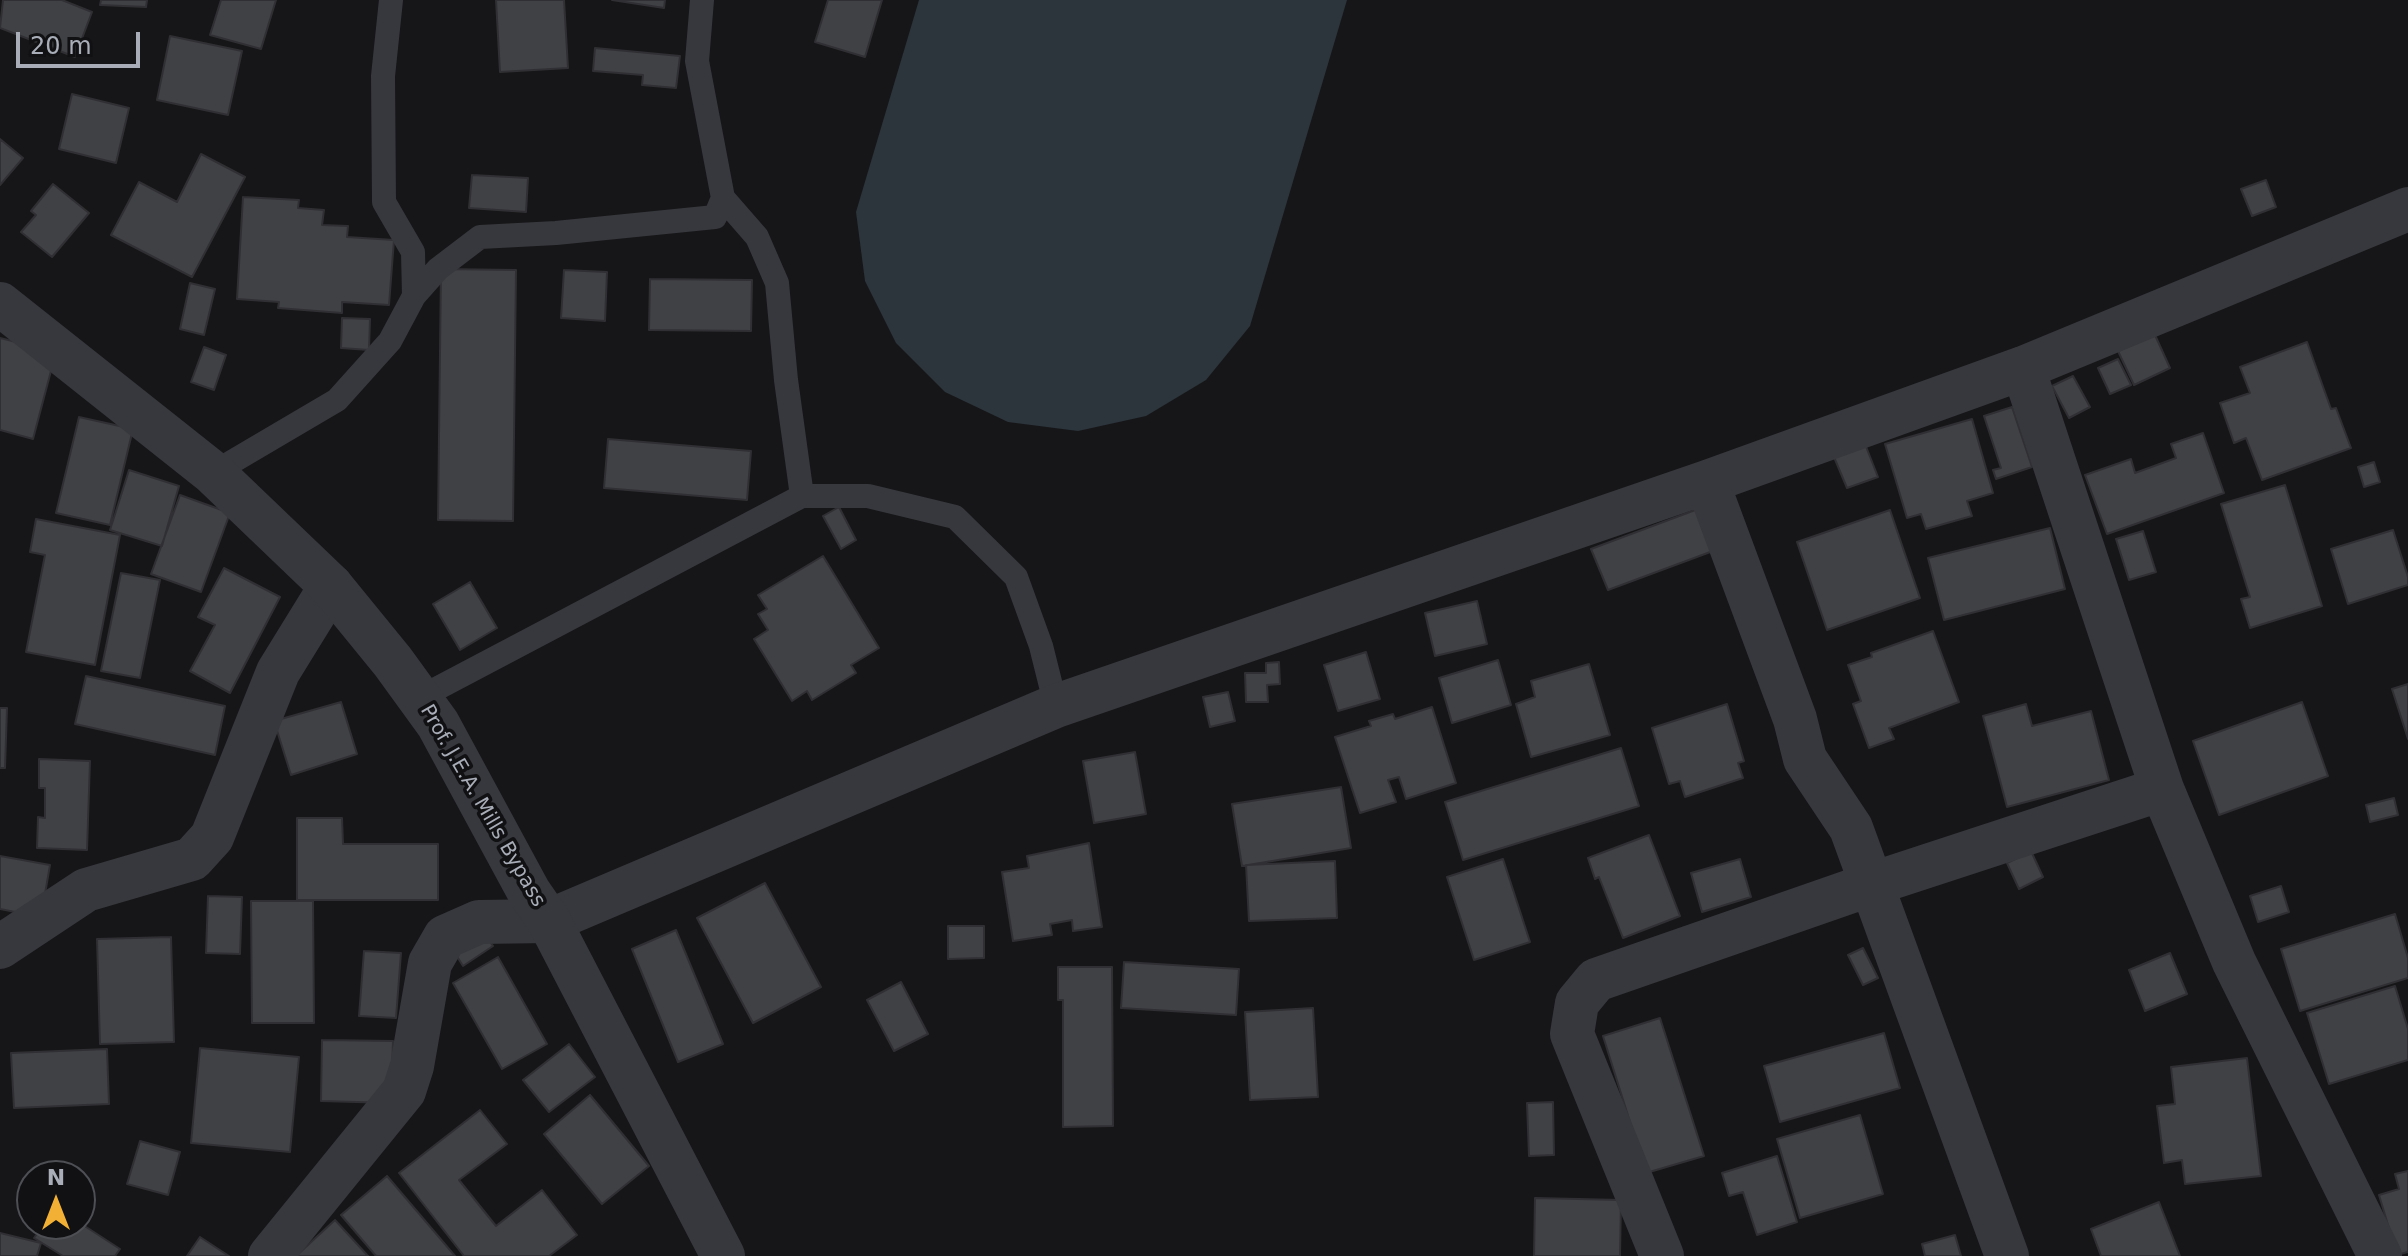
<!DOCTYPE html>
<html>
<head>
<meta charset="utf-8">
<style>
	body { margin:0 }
	#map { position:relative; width:2408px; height:1256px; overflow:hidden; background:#161618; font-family:"DejaVu Sans",sans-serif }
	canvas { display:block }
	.north { position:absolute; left:16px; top:1160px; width:80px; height:80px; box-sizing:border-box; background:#111113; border:2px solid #4d4f55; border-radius:50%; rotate:0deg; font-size:22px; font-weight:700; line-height:32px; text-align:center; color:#a8adb8 }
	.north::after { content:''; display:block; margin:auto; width:28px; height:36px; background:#f2b134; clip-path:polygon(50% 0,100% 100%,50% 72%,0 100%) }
	.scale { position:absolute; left:16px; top:32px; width:124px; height:36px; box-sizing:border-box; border:4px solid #a8adb8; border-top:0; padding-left:10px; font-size:24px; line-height:28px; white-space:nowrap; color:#a8adb8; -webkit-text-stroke:6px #111113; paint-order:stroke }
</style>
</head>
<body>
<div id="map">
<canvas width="2408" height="1256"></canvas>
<div class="north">N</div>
<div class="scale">20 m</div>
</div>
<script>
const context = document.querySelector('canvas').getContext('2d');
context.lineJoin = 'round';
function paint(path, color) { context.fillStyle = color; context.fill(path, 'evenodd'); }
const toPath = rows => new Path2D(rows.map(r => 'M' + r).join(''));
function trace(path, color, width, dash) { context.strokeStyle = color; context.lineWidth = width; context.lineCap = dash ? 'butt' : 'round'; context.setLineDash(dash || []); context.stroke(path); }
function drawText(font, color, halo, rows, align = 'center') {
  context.font = font + ' "DejaVu Sans",sans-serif'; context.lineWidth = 7; context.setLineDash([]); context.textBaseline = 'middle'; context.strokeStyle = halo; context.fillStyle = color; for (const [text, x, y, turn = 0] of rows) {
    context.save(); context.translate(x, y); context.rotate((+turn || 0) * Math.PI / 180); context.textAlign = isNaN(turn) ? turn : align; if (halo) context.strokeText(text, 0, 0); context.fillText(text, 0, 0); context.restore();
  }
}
paint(toPath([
	[919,0,1347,0,1250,326,1206,380,1146,416,1078,431,1008,422,945,392,896,343,865,281,856,212]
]), '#2c353c');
const building = toPath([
	[3,0,62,0,92,12,75,57,0,28,3,0],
	[101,0,147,0,146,7,100,5,101,0],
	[221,0,276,0,261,49,210,35,221,0],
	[496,0,564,0,568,68,500,72,496,0],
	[612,0,665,0,664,8,612,0],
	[828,0,882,0,865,57,815,42,828,0],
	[170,36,242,51,228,115,157,100,170,36],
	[595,48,680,56,676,88,642,85,643,75,593,71,595,48],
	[72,94,129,108,116,163,59,149,72,94],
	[0,139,23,158,0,185,0,139],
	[201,154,245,177,192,277,111,235,139,182,177,202,201,154],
	[472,175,528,178,526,212,469,208,472,175],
	[2266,180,2276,207,2252,216,2241,189,2266,180],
	[53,184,89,213,52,257,21,232,36,215,31,211,53,184],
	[243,197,299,200,298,208,324,210,322,225,348,226,347,237,394,240,389,305,342,302,342,313,278,308,279,302,237,299,243,197],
	[441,269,516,270,513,521,438,520,441,269],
	[564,270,607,272,605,321,561,318,564,270],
	[650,279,752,280,751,331,649,330,650,279],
	[190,283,215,289,204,335,180,329,190,283],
	[342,318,370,319,369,350,341,348,342,318],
	[2155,335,2170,368,2134,385,2118,351,2155,335],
	[0,338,56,352,33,439,0,430,0,338],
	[2307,342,2331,409,2336,408,2351,448,2262,480,2246,438,2234,443,2220,403,2250,393,2240,367,2307,342],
	[204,347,226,355,214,390,191,382,204,347],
	[2118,359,2131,385,2110,394,2098,368,2118,359],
	[2073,376,2090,407,2069,418,2052,386,2073,376],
	[2012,407,2032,467,1996,479,1993,470,2001,468,1984,416,2012,407],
	[79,417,133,429,110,525,56,513,79,417],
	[1972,419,1993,493,1967,501,1972,516,1926,529,1921,514,1907,518,1885,444,1972,419],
	[2203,433,2224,493,2107,534,2085,475,2131,459,2135,473,2176,458,2171,444,2203,433],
	[608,439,751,451,747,500,604,488,608,439],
	[1865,444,1878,477,1847,488,1834,457,1865,444],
	[2374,462,2380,482,2364,487,2358,467,2374,462],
	[129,470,179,486,162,546,110,530,129,470],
	[2285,485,2322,606,2250,628,2241,599,2250,597,2221,504,2285,485],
	[180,495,230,513,201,592,151,574,180,495],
	[839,507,856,540,841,549,823,516,839,507],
	[1698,509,1713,551,1608,590,1591,549,1698,509],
	[1890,510,1920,598,1827,630,1797,542,1890,510],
	[36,519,120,535,95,665,26,652,45,555,30,552,36,519],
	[2050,528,2065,589,1944,620,1928,558,2050,528],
	[2393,530,2408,577,2408,585,2348,604,2331,549,2393,530],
	[2143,531,2156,572,2129,580,2116,539,2143,531],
	[823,556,879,648,851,665,856,673,812,700,807,691,792,701,754,639,768,630,758,614,767,609,758,595,823,556],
	[224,568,280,597,230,693,190,671,215,625,198,617,224,568],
	[121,573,160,580,140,678,101,671,121,573],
	[470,582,497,628,460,650,433,604,470,582],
	[1477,601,1487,644,1435,656,1425,613,1477,601],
	[1933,631,1959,702,1889,728,1894,739,1869,748,1853,704,1861,701,1848,665,1872,657,1871,653,1933,631],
	[1366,652,1380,699,1338,711,1324,665,1366,652],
	[1498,660,1511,705,1452,723,1439,678,1498,660],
	[1279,662,1280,684,1267,685,1268,702,1246,702,1245,673,1266,673,1266,663,1279,662],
	[1589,664,1610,735,1531,757,1516,704,1535,697,1531,681,1589,664],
	[86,676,225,706,215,755,75,724,86,676],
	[2408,684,2408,739,2392,689,2408,684],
	[1228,692,1235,721,1210,727,1203,697,1228,692],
	[341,702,357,754,291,775,274,721,341,702],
	[2302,702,2328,776,2219,815,2193,741,2302,702],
	[1727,704,1744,761,1738,763,1743,778,1685,797,1680,781,1669,784,1652,728,1727,704],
	[2026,704,2032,726,2091,711,2109,780,2007,807,1983,716,2026,704],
	[1432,707,1456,783,1406,799,1399,777,1388,780,1396,802,1360,813,1335,737,1371,726,1369,721,1393,714,1395,719,1432,707],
	[0,708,7,708,5,768,0,768,0,708],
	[1621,748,1639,806,1463,860,1445,802,1621,748],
	[1135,752,1146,814,1094,823,1083,761,1135,752],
	[39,759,90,761,87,850,37,848,38,817,45,818,45,788,39,788,39,759],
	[1341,787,1351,848,1242,866,1232,804,1341,787],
	[2394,798,2398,815,2370,822,2366,805,2394,798],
	[297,818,342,818,343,844,438,844,438,900,297,900,297,818],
	[1649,835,1680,916,1623,938,1599,877,1595,879,1588,858,1649,835],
	[1089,843,1102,927,1073,931,1072,920,1050,924,1052,935,1013,941,1002,872,1029,868,1027,856,1089,843],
	[2031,851,2043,877,2019,889,2007,863,2031,851],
	[0,856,50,865,41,917,0,909,0,856],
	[1503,859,1530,942,1474,960,1447,877,1503,859],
	[1740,859,1751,897,1702,912,1691,873,1740,859],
	[1335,861,1337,918,1249,921,1246,865,1335,861],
	[765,883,821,987,753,1023,697,918,765,883],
	[2281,886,2289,912,2258,922,2250,896,2281,886],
	[208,896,242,897,240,954,206,953,208,896],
	[251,901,313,901,314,1023,252,1023,251,901],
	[2395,914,2408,958,2408,978,2300,1011,2281,949,2395,914],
	[948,926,984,926,984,958,948,959,948,926],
	[482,930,493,946,463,966,453,950,482,930],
	[676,930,723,1044,678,1062,632,949,676,930],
	[171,937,174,1042,100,1044,97,939,171,937],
	[1863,948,1878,978,1863,985,1848,955,1863,948],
	[364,951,401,953,396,1018,359,1016,364,951],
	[2170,953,2187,994,2145,1011,2129,970,2170,953],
	[498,957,547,1044,502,1069,453,983,498,957],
	[1124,962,1239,969,1236,1015,1121,1008,1124,962],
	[1058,967,1112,967,1113,1126,1063,1127,1063,1000,1058,1000,1058,967],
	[901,982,928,1034,894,1051,867,1000,901,982],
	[2395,986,2408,1029,2408,1060,2329,1084,2307,1013,2395,986],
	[1313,1008,1318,1097,1250,1100,1245,1012,1313,1008],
	[1660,1018,1704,1156,1646,1173,1603,1036,1660,1018],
	[1884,1033,1900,1088,1780,1122,1764,1066,1884,1033],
	[322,1040,393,1041,391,1103,321,1101,322,1040],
	[569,1044,595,1077,549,1112,523,1080,569,1044],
	[200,1048,299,1057,290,1152,191,1143,200,1048],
	[107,1049,109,1104,14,1108,11,1053,107,1049],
	[2247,1058,2261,1176,2185,1184,2182,1160,2164,1163,2157,1106,2175,1104,2171,1067,2247,1058],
	[590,1095,649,1166,602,1204,544,1134,590,1095],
	[1553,1102,1554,1155,1529,1156,1527,1103,1553,1102],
	[480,1110,507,1144,459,1180,496,1226,542,1190,577,1235,549,1256,464,1256,399,1173,480,1110],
	[1860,1115,1883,1194,1800,1218,1777,1139,1860,1115],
	[140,1141,180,1152,168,1195,127,1184,140,1141],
	[1777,1156,1797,1222,1757,1235,1743,1192,1729,1196,1722,1173,1777,1156],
	[2408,1171,2408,1252,2397,1255,2379,1195,2399,1189,2395,1174,2408,1171],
	[387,1176,455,1256,376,1256,341,1215,387,1176],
	[1535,1198,1621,1200,1620,1256,1534,1256,1535,1198],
	[2159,1202,2180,1256,2101,1256,2091,1229,2159,1202],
	[335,1220,368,1256,296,1256,335,1220],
	[80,1223,120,1249,115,1256,63,1256,34,1238,44,1224,80,1223],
	[0,1233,41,1243,37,1256,0,1256,0,1233],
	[1955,1235,1961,1256,1925,1256,1922,1244,1955,1235],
	[200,1237,229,1256,187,1256,200,1237]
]);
paint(building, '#404145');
trace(building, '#303034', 2);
trace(toPath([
	[391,0,383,76,384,202,413,252,414,296],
	[723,198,757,237,777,283,786,380,802,496],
	[213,473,337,400,390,341,414,296,438,269,480,237,556,233,715,217,723,198,697,61,702,0],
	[419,698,802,496,868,496,955,517,1016,577,1041,646,1056,706]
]), '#37383d', 24);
trace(toPath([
	[2023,368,2162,789,2234,962,2380,1256],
	[1707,482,1795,719,1805,759,1851,828,2007,1256],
	[0,947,86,890,192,859,212,837,278,672,331,586],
	[270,1256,404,1091,412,1066,430,963,445,937,479,922,549,921,1056,706,1707,482,2023,368,2408,209],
	[1662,1256,1572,1034,1577,1003,1596,980,1869,885,2162,789]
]), '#37383d', 44);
trace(toPath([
	[0,304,213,473,331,586,393,662,438,724,529,892,549,921,723,1256]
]), '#37383d', 44);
drawText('20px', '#a8adb8', '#111113', [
	["Prof. J.E.A. Mills Bypass",482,806,60]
]);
</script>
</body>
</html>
